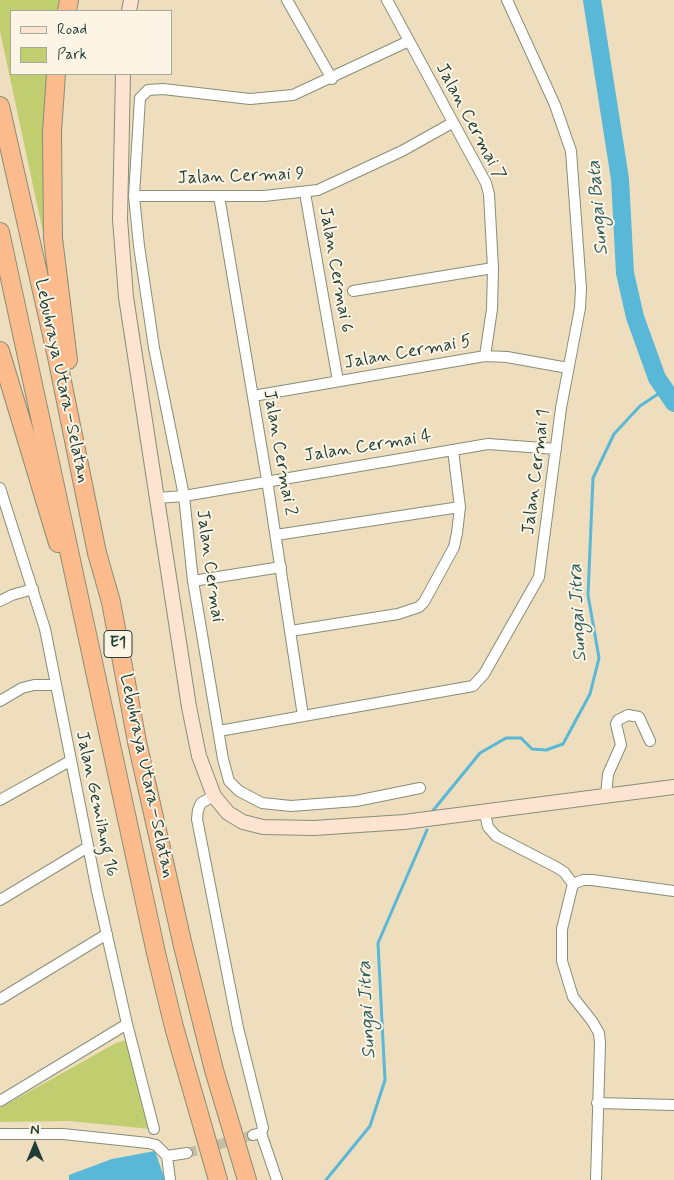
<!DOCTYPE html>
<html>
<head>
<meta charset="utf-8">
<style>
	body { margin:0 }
	#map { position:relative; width:674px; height:1180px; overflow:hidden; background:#eedebd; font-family:Mynerve,sans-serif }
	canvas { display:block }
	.legend { position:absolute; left:10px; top:10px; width:162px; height:65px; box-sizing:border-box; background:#fcf5e5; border:1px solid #a4ab9e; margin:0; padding:6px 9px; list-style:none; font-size:15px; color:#1f3d34 }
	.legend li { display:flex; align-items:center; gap:10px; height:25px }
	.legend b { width:25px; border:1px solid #a4ab9e }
	.north { position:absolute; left:10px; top:1120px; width:50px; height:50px; -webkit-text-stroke:4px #fcf5e5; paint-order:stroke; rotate:0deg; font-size:14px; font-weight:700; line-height:20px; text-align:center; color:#1f3d34 }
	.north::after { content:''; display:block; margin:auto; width:18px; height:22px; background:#1f3d34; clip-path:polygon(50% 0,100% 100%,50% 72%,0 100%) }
</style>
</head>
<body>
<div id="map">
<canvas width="674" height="1180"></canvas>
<ul class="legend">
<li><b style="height:6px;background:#fde4d1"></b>Road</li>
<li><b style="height:14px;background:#c0ce70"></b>Park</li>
</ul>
<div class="north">N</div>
</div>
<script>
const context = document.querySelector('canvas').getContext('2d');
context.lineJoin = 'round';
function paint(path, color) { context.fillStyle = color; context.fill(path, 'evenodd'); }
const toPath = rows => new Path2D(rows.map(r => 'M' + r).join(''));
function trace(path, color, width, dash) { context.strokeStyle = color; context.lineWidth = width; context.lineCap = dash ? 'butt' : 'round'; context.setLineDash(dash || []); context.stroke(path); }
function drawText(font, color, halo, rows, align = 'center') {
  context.font = font + ' Mynerve,sans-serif'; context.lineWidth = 4; context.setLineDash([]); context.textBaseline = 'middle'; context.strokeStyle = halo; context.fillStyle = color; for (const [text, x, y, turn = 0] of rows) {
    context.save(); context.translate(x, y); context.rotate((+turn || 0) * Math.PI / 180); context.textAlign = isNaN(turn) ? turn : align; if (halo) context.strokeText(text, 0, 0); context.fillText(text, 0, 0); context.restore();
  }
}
paint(toPath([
	[0,0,67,0,65,11,11,11,11,74,55,74,54,284,0,31],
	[127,1040,151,1129,69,1121,0,1122,0,1108,116,1043]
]), '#c0ce70');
paint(toPath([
	[155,1151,165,1180,69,1180,69,1175,112,1159]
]), '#59b7d7');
trace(toPath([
	[431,813,480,753,506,738,521,738,532,749,546,750,563,744,590,694,599,658,588,595,593,478,614,434,640,406,664,390],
	[326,1180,370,1126,385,1080,378,943,427,830]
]), '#59b7d7', 3);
trace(toPath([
	[592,0,620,179,625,273,635,317,657,378,674,403]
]), '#59b7d7', 18);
trace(toPath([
	[187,1153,253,1135]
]), '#c5bea2', 10, [10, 5]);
const street = toPath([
	[287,0,332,79],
	[387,0,486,183,489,194,493,268,492,309,485,356],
	[409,41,293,95,250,99,163,89,148,90,140,98,134,196,139,246,154,348,184,496,193,581,223,759,229,781,239,791,262,803,291,806,356,801,420,788],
	[305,193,338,381],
	[134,196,264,196,318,190,402,151,452,123],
	[219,196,267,480,303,716],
	[353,291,493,268],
	[253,396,485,356,507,357,568,368],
	[0,488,45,629,97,891,127,1024,154,1129],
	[157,498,184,496,488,444,556,449],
	[276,535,460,507],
	[193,581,281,567],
	[0,601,12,595,33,589],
	[291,631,398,614,419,607,424,602,454,547,457,533,460,507,453,450],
	[0,701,22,688,34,685,55,685],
	[219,731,473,686,484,674,539,577,561,408,580,308,581,288,571,151,555,105,507,0],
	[214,796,201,803,198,810,197,819,238,1028,263,1128,261,1133,253,1135],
	[606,796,608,774,621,745,616,724,618,720,628,715,639,717,650,741],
	[0,800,70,761],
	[484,810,488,827,496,836,556,867,564,872,573,884,562,929,562,961,573,997,592,1021,599,1033,600,1043,596,1180],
	[573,884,583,880,592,880,674,891],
	[0,900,88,847],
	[0,999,107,934],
	[0,1101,127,1024],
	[597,1103,674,1105],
	[261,1133,277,1180],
	[0,1134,63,1134,148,1143,156,1145,167,1156,170,1180],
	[167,1156,187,1153]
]);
const secondary = toPath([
	[129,11,131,0],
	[123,74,120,219,126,297,189,707,199,756,214,796,228,813,243,822,263,827,314,828,404,822,674,787]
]);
const highway = toPath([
	[67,11,69,0],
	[56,74,52,132,53,238,68,360],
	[0,106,57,357,97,553,111,602,137,742,183,946,214,1070,247,1180],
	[0,232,156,953,174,1027,218,1180],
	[0,351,58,543]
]);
trace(street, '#868e78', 12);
trace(secondary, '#868e78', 16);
trace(highway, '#868e78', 20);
trace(street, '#fff', 10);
trace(secondary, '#fde4d1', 14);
trace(highway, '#fbbb8c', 18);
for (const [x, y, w] of [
	[118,644,28]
]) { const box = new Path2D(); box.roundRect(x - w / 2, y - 13.5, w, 27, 4); context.fillStyle = '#fcf5e5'; context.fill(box); trace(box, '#1f3d34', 1); }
drawText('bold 16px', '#1f3d34', null, [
	["E1",118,644]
]);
drawText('18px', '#1f3d34', '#fcf5e5', [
	["Jalan Cermai 7",470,122,62],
	["Jalan Cermai 9",241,177,-2],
	["Jalan Cermai 6",335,270,80],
	["Jalan Cermai 5",408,353,-10],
	["Lebuhraya Utara–Selatan",61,381,78],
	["Jalan Cermai 4",368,447,-9],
	["Jalan Cermai 2",279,453,80],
	["Jalan Cermai 1",537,472,-83],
	["Jalan Cermai",209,566,82],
	["Lebuhraya Utara–Selatan",146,776,78],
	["Jalan Gemilang 16",96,804,78]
]);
drawText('italic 19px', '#2e5c5d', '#fcf5e5', [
	["Sungai Bata",599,208,-95],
	["Sungai Jitra",579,613,-93],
	["Sungai Jitra",368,1010,-93]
]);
</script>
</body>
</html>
